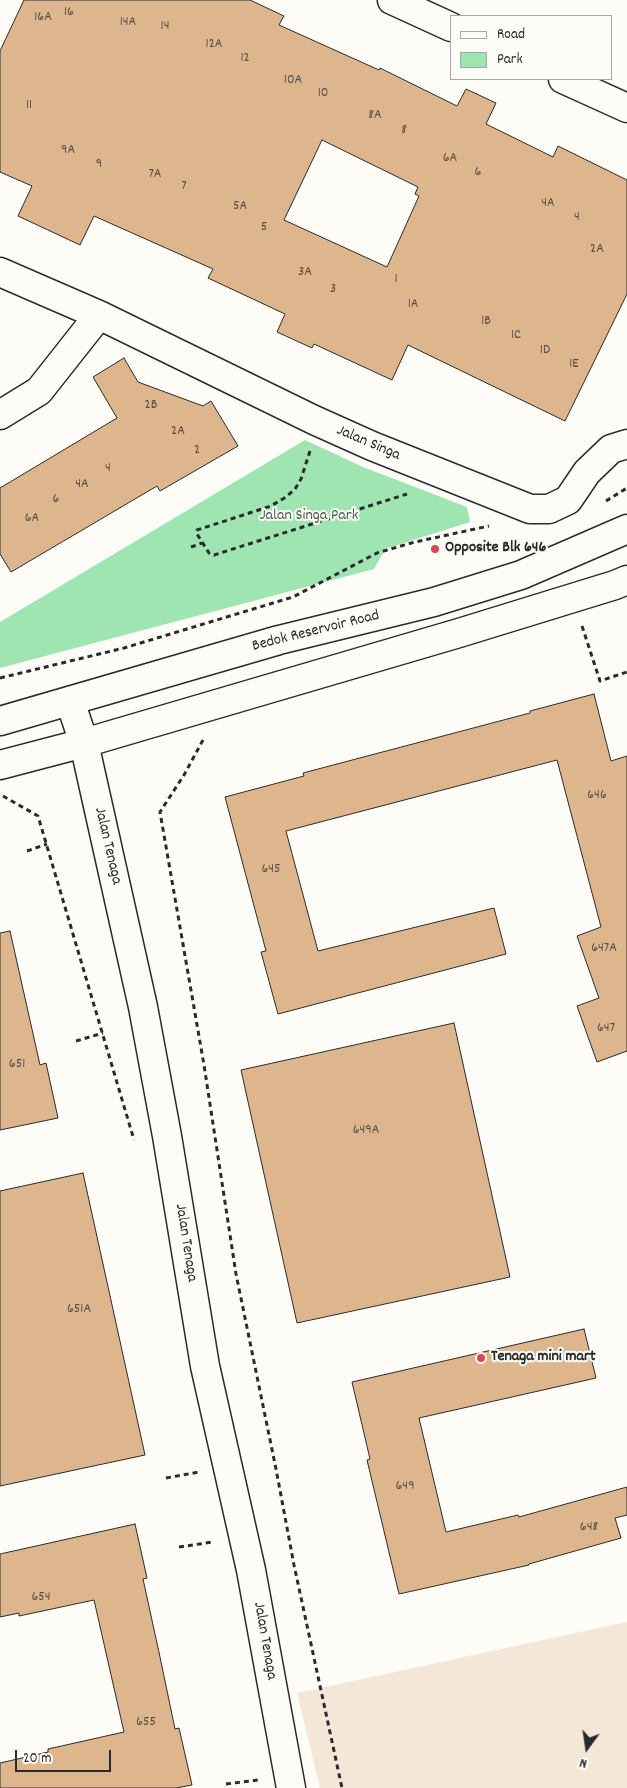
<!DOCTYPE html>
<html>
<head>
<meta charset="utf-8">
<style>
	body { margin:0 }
	#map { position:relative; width:627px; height:1788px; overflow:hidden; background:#fdfcf7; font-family:Dekko,sans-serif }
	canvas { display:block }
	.legend { position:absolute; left:450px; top:15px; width:162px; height:65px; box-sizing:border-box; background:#fdfcf7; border:1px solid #a9a8a5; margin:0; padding:6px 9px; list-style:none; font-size:15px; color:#2b2b2b }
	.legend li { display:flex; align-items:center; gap:10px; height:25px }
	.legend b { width:25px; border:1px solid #a9a8a5 }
	.north { position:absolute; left:562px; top:1723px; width:50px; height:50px; -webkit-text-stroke:4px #fdfcf7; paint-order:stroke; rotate:194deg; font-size:14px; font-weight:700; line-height:20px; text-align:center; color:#2b2b2b }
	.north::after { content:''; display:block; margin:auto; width:18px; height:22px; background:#2b2b2b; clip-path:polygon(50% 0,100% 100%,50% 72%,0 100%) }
	.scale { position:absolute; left:15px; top:1750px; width:96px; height:22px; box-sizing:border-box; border:2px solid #2b2b2b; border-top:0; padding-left:6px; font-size:15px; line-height:18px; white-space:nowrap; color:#2b2b2b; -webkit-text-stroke:4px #fdfcf7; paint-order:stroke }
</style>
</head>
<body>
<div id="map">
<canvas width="627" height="1788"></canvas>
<ul class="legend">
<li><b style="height:6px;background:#fdfcf7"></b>Road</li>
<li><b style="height:14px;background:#9fe5b2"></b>Park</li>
</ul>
<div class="north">N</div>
<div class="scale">20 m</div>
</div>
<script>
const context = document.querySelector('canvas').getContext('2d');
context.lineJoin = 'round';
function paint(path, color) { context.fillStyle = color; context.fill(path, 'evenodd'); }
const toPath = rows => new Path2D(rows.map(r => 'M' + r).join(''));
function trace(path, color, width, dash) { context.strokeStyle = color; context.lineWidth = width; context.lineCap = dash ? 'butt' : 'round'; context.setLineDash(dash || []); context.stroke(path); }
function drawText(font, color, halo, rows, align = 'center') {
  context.font = font + ' Dekko,sans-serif'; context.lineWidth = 4; context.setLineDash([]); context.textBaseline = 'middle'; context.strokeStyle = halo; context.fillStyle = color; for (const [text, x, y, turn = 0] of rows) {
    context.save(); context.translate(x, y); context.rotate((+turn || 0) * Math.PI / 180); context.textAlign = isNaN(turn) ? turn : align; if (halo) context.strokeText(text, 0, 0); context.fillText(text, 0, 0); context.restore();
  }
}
paint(toPath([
	[627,1622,627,1788,320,1788,297,1693]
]), '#f4e7d8');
paint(toPath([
	[305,440,363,467,467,507,470,522,385,549,374,569,0,668,0,622]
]), '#9fe5b2');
const building = toPath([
	[24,0,250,0,284,16,279,25,379,70,380,68,457,106,466,89,496,103,486,124,553,157,558,146,627,180,627,294,565,421,408,345,392,380,314,344,312,348,277,332,285,314,208,278,213,269,94,216,80,245,18,216,32,186,0,172,0,51,24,0],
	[322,140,418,187,415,194,419,196,387,267,284,220,322,140],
	[124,358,138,382,203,406,211,401,238,446,160,491,157,486,11,572,0,554,0,488,117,418,93,377,124,358],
	[594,694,611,761,627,756,627,1051,597,1062,577,1006,599,998,577,936,601,927,557,760,286,831,318,951,494,908,506,954,278,1014,261,952,266,951,225,797,304,776,303,773,530,713,530,711,594,694],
	[10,931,40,1065,46,1063,58,1118,0,1130,0,933,10,931],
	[454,1023,510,1277,297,1323,241,1070,454,1023],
	[83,1173,145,1455,0,1486,0,1191,83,1173],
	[584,1329,596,1378,419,1418,446,1532,518,1515,519,1517,627,1487,627,1515,615,1518,621,1538,529,1564,529,1565,399,1594,367,1460,370,1459,352,1382,584,1329],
	[135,1524,147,1578,143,1579,160,1657,175,1729,179,1728,192,1785,176,1788,0,1788,0,1763,48,1752,48,1749,124,1732,94,1600,19,1616,19,1613,0,1617,0,1554,135,1524]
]);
paint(building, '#deb68e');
trace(building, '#2b2b2b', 1);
const minor = toPath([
	[392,0,451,27],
	[563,79,627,108],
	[0,272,99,315,314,420,372,446,530,509,549,509,568,500,587,472,611,449,627,444],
	[0,415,39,391,99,315],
	[70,701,84,743,143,1007,167,1136,205,1366,251,1570,291,1788]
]);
const secondary = toPath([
	[0,721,279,640,434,602,521,575,627,529],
	[0,765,84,743,459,633,615,585,627,580]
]);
trace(minor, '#2b2b2b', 31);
trace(secondary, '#2b2b2b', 31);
trace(toPath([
	[310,451,301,479,295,489,286,497,271,506,197,530,197,534,209,553,214,555,407,494],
	[606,501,627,488],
	[191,547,202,543],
	[582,626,600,681,627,672],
	[0,678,124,648,293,597,377,553,415,542,489,526],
	[203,740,184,775,160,812,204,1065,236,1274,276,1469,294,1565,342,1788],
	[3,796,38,816,134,1140],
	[27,851,47,844],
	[76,1041,103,1033],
	[166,1478,199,1472],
	[179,1547,213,1542],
	[226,1784,258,1780]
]), '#2b2b2b', 3, [5, 4]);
trace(minor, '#fdfcf7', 28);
trace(secondary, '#fdfcf7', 28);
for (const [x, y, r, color] of [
	[435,549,5,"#d1495b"],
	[481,1358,5,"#d1495b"]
]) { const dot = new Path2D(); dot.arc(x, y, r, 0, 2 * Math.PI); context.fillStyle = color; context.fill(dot); trace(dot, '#fdfcf7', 2); }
drawText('14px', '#584e44', null, [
	["16",69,13],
	["16A",43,18],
	["14A",128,23],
	["14",165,27],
	["12A",214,45],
	["12",245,59],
	["10A",293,81],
	["10",323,94],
	["11",29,106],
	["8A",375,116],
	["8",404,131],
	["9A",68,151],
	["6A",450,159],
	["9",99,165],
	["6",478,173],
	["7A",155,175],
	["7",184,187],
	["4A",548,204],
	["5A",240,207],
	["4",577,218],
	["5",264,228],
	["2A",597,250],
	["3A",305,273],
	["1",396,280],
	["3",333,290],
	["1A",413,305],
	["1B",486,322],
	["1C",516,336],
	["1D",545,351],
	["1E",574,365],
	["2B",151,406],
	["2A",178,432],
	["2",197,451],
	["4",108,469],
	["4A",82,485],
	["6",56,500],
	["6A",32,519],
	["646",597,796],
	["645",271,870],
	["647A",604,949],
	["647",606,1029],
	["651",17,1065],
	["649A",366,1131],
	["651A",79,1310],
	["649",405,1487],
	["648",589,1528],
	["654",41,1598],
	["655",146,1723]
]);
drawText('16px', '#2b2b2b', '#fdfcf7', [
	["Jalan Singa",368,444,23],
	["Bedok Reservoir Road",316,632,-14],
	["Jalan Tenaga",107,846,77],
	["Jalan Tenaga",185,1243,81],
	["Jalan Tenaga",264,1641,80]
]);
drawText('16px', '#485a4d', '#fdfcf7', [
	["Jalan Singa Park",309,517]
]);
drawText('bold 16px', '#2b2b2b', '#fdfcf7', [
	["Opposite Blk 646",445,549],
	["Tenaga mini mart",491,1358]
], 'left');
</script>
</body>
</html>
